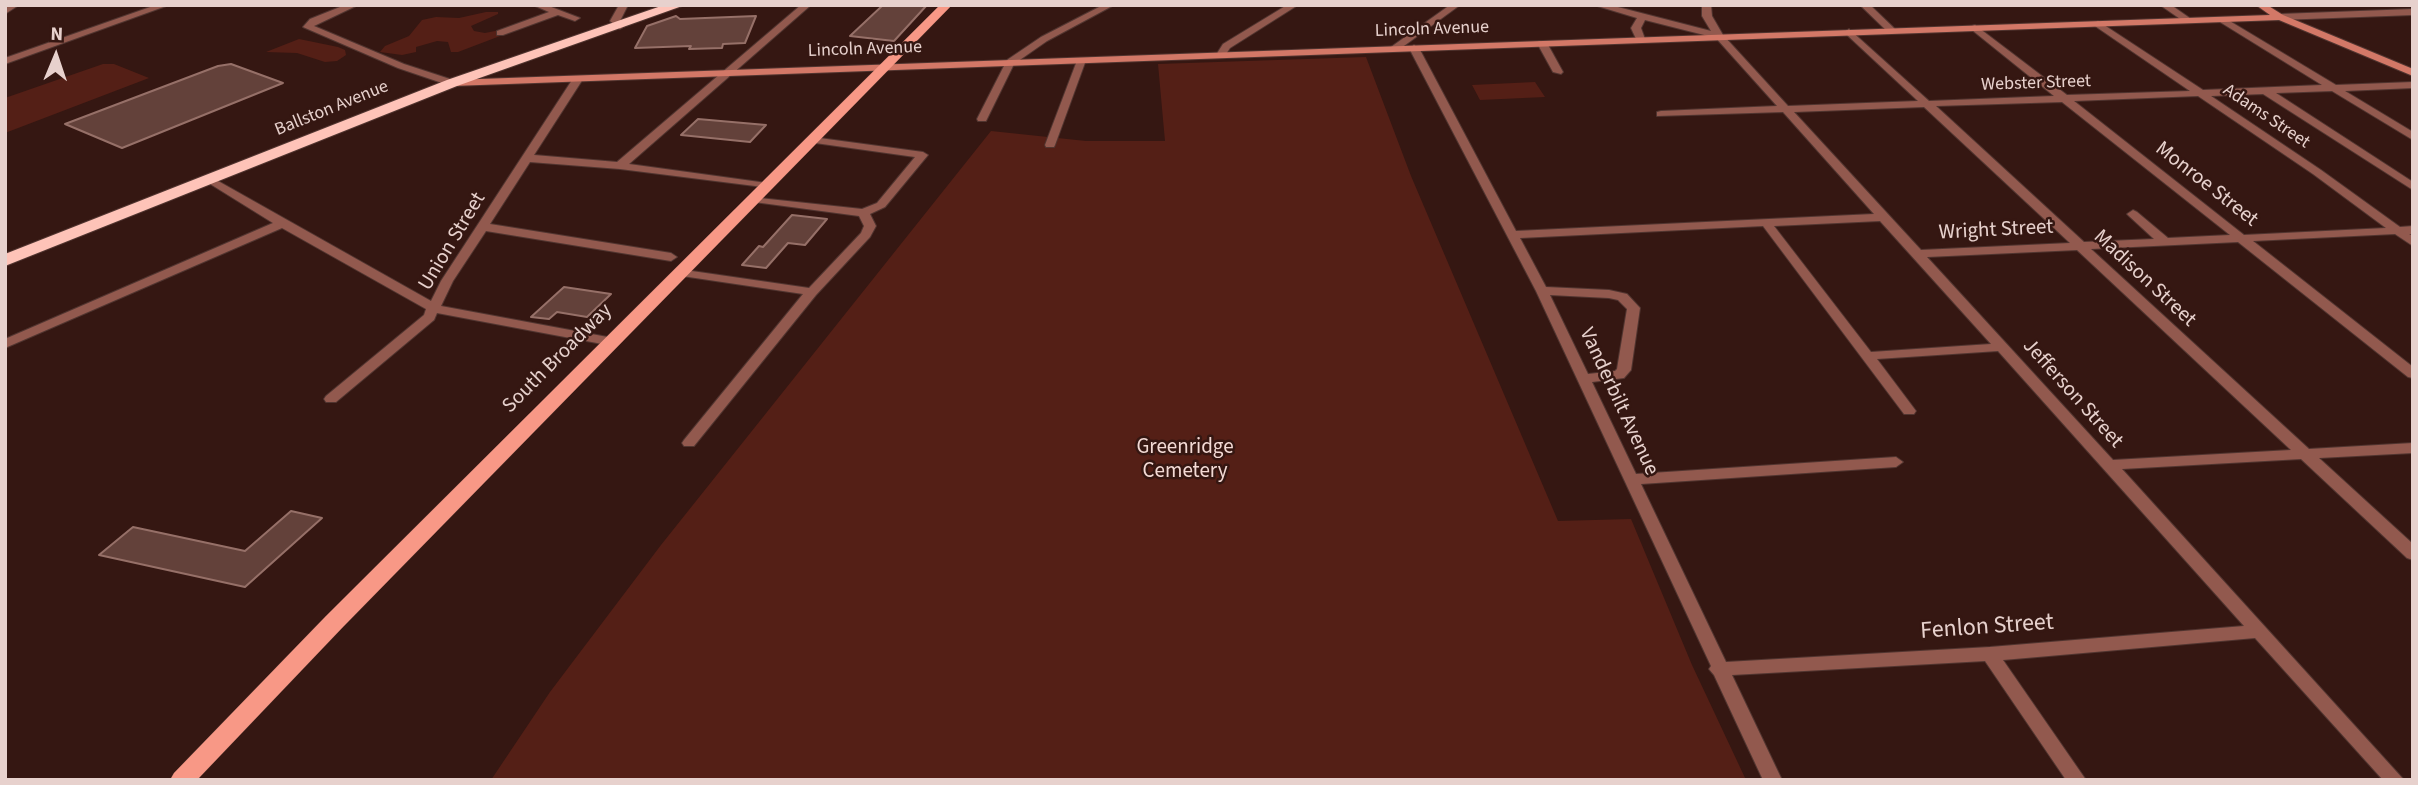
<!DOCTYPE html>
<html>
<head>
<meta charset="utf-8">
<style>
	body { margin:0 }
	#map { position:relative; width:2418px; height:785px; overflow:hidden; background:#351712; font-family:"Source Sans 3",sans-serif }
	canvas { display:block }
	.frame { position:absolute; inset:0; border:7px solid #e7d1cd; pointer-events:none }
	.north { position:absolute; left:21px; top:21px; width:70px; height:70px; -webkit-text-stroke:5px #351712; paint-order:stroke; rotate:2deg; font-size:19px; font-weight:700; line-height:28px; text-align:center; color:#e7d1cd }
	.north::after { content:''; display:block; margin:auto; width:24px; height:32px; background:#e7d1cd; clip-path:polygon(50% 0,100% 100%,50% 72%,0 100%) }
</style>
</head>
<body>
<div id="map">
<canvas width="2418" height="785"></canvas>
<div class="frame"></div>
<div class="north">N</div>
</div>
<script>
const context = document.querySelector('canvas').getContext('2d');
context.lineJoin = 'round';
function paint(path, color) { context.fillStyle = color; context.fill(path, 'evenodd'); }
const toPath = rows => new Path2D(rows.map(r => 'M' + r).join(''));
function trace(path, color, width, dash) { context.strokeStyle = color; context.lineWidth = width; context.lineCap = dash ? 'butt' : 'round'; context.setLineDash(dash || []); context.stroke(path); }
function drawText(font, color, halo, rows, align = 'center') {
  context.font = font + ' "Source Sans 3",sans-serif'; context.lineWidth = 5; context.setLineDash([]); context.textBaseline = 'middle'; context.strokeStyle = halo; context.fillStyle = color; for (const [text, x, y, turn = 0] of rows) {
    context.save(); context.translate(x, y); context.rotate((+turn || 0) * Math.PI / 180); context.textAlign = isNaN(turn) ? turn : align; if (halo) context.strokeText(text, 0, 0); context.fillText(text, 0, 0); context.restore();
  }
}
paint(toPath([
	[486,12,498,12,498,14,471,26,474,31,485,33,505,29,508,33,458,52,451,52,448,42,437,41,416,47,416,52,402,55,380,52,385,46,409,36,422,20,436,17,459,18],
	[299,39,338,47,345,50,346,55,337,61,325,62,297,53,266,52],
	[1366,57,1411,176,1558,521,1631,519,1692,665,1746,780,491,780,550,692,661,545,991,131,1086,141,1165,141,1158,64],
	[103,64,114,64,149,78,5,133,5,98],
	[1535,82,1545,97,1480,100,1472,85]
]), '#541f16');
const building = toPath([
	[883,5,927,5,894,41,850,36,883,5],
	[676,16,680,19,756,16,745,43,723,44,722,48,689,49,691,46,635,48,647,26,676,16],
	[231,64,283,83,122,148,65,124,218,66,231,64],
	[698,119,766,125,750,142,681,135,698,119],
	[792,215,827,219,805,245,788,243,766,268,742,265,759,246,763,247,792,215],
	[564,287,611,294,587,317,557,312,549,319,531,317,564,287],
	[291,511,322,518,245,587,99,555,133,527,245,551,291,511]
]);
paint(building, '#63413a');
trace(building, '#967068', 2);
const street = toPath([
	[8,5,19,5,5,14,5,7,8,5],
	[156,5,169,5,5,64,5,58,156,5],
	[345,5,358,5,314,26,404,64,456,81,456,85,448,85,398,68,303,27,310,19,345,5],
	[533,5,546,5,580,18,575,21,558,15,503,35,497,35,497,31,549,12,533,5],
	[619,5,628,5,620,21,625,26,620,29,610,21,619,5],
	[801,5,811,5,629,164,767,183,771,184,771,188,620,169,530,162,490,224,671,253,677,257,671,261,486,231,453,281,441,306,613,338,620,342,618,345,613,346,437,313,434,320,336,402,326,402,324,399,326,396,424,315,426,309,282,228,5,348,5,339,273,223,207,182,205,180,211,177,431,301,441,281,574,77,583,79,534,155,617,162,801,5],
	[1103,5,1114,5,1047,41,1014,64,987,119,986,121,978,121,977,119,1007,60,1041,37,1103,5],
	[1287,5,1298,5,1230,48,1224,57,1218,57,1216,55,1223,44,1287,5],
	[1450,5,1460,5,1397,51,1391,51,1391,47,1450,5],
	[1594,5,1610,5,1711,31,1702,16,1702,5,1711,5,1712,16,1723,35,1788,106,1918,101,1846,34,1844,32,1849,29,1929,101,2054,96,1972,30,1972,26,1975,25,2067,95,2190,91,2095,26,2093,24,2098,21,2203,90,2322,85,2220,22,2218,20,2223,17,2336,85,2413,82,2413,88,2345,91,2413,132,2413,140,2332,91,2276,93,2413,182,2413,190,2263,94,2211,96,2321,170,2400,227,2413,226,2413,234,2409,234,2413,236,2413,246,2395,234,2253,241,2413,367,2413,378,2408,377,2238,242,2091,249,2309,449,2413,443,2413,453,2319,458,2413,544,2413,560,2407,558,2301,459,2122,469,2404,780,2383,780,2255,638,2003,660,2086,780,2066,780,1985,661,1732,675,1782,780,1763,780,1714,675,1709,669,1711,666,1536,291,1409,48,1414,45,1419,48,1516,231,1874,214,1783,112,1657,116,1657,112,1661,111,1777,106,1716,38,1645,20,1641,28,1645,39,1637,41,1631,28,1637,18,1594,5],
	[2198,96,2313,174,2386,228,2244,235,2074,101,2198,96],
	[2062,102,2230,235,2168,238,2137,212,2133,210,2127,214,2129,216,2154,239,2084,242,1936,106,2062,102],
	[1924,107,2070,243,1921,250,1794,112,1924,107],
	[1880,221,1991,344,1871,352,1774,226,1880,221],
	[1763,226,1904,414,1914,414,1916,411,1877,359,1998,351,2244,626,1990,647,1726,662,1641,484,1896,467,1903,462,1896,457,1636,474,1592,382,1624,378,1631,370,1640,308,1627,294,1609,290,1546,287,1520,238,1763,226],
	[2077,250,2291,450,2113,460,1927,257,2077,250],
	[1550,295,1609,298,1618,300,1627,309,1617,369,1615,371,1588,374,1550,295],
	[1860,5,1870,5,1895,29,1895,33,1889,33,1860,5],
	[2160,5,2171,5,2194,21,2186,23,2160,5],
	[2413,9,2413,15,2280,20,2275,17,2280,14,2413,9],
	[1539,41,1547,43,1563,72,1561,74,1553,72,1537,43,1539,41],
	[1078,58,1086,60,1055,145,1054,147,1046,147,1045,145,1078,58],
	[812,137,923,152,928,155,885,207,870,214,876,226,870,237,816,295,694,446,684,446,682,443,684,440,803,294,682,276,676,272,678,269,809,288,861,233,864,226,859,216,754,202,748,199,750,197,862,209,877,203,915,157,808,142,807,140,812,137]
]);
const secondary = toPath([
	[2256,5,2267,5,2283,15,2413,69,2413,76,2279,20,452,86,447,83,452,80,2270,15,2256,5]
]);
const primary = toPath([
	[940,5,952,5,342,628,197,780,170,780,174,773,326,616,940,5]
]);
const highway = toPath([
	[664,5,685,5,457,86,5,266,5,254,447,80,664,5]
]);
trace(street, '#513530', 2);
trace(secondary, '#513530', 2);
trace(primary, '#513530', 1);
trace(highway, '#513530', 2);
paint(street, '#92594e');
paint(secondary, '#d37867');
paint(primary, '#f89886');
paint(highway, '#fec3b8');
drawText('18px', '#e7d1cd', '#351712', [
	["Lincoln Avenue",1432,30,-2],
	["Lincoln Avenue",865,50,-2],
	["Webster Street",2036,84,-2],
	["Ballston Avenue",332,109,-22],
	["Adams Street",2266,117,34]
]);
drawText('21px', '#e7d1cd', '#351712', [
	["Monroe Street",2206,185,38],
	["Wright Street",1996,231,-3],
	["Union Street",453,242,-59],
	["Madison Street",2144,279,43],
	["South Broadway",558,359,-45],
	["Jefferson Street",2072,394,48],
	["Vanderbilt Avenue",1618,402,65]
]);
drawText('21px', '#f3dad5', '#351712', [
	["Greenridge",1185,448],
	["Cemetery",1185,472]
]);
drawText('24px', '#e7d1cd', '#351712', [
	["Fenlon Street",1987,628,-4]
]);
</script>
</body>
</html>
